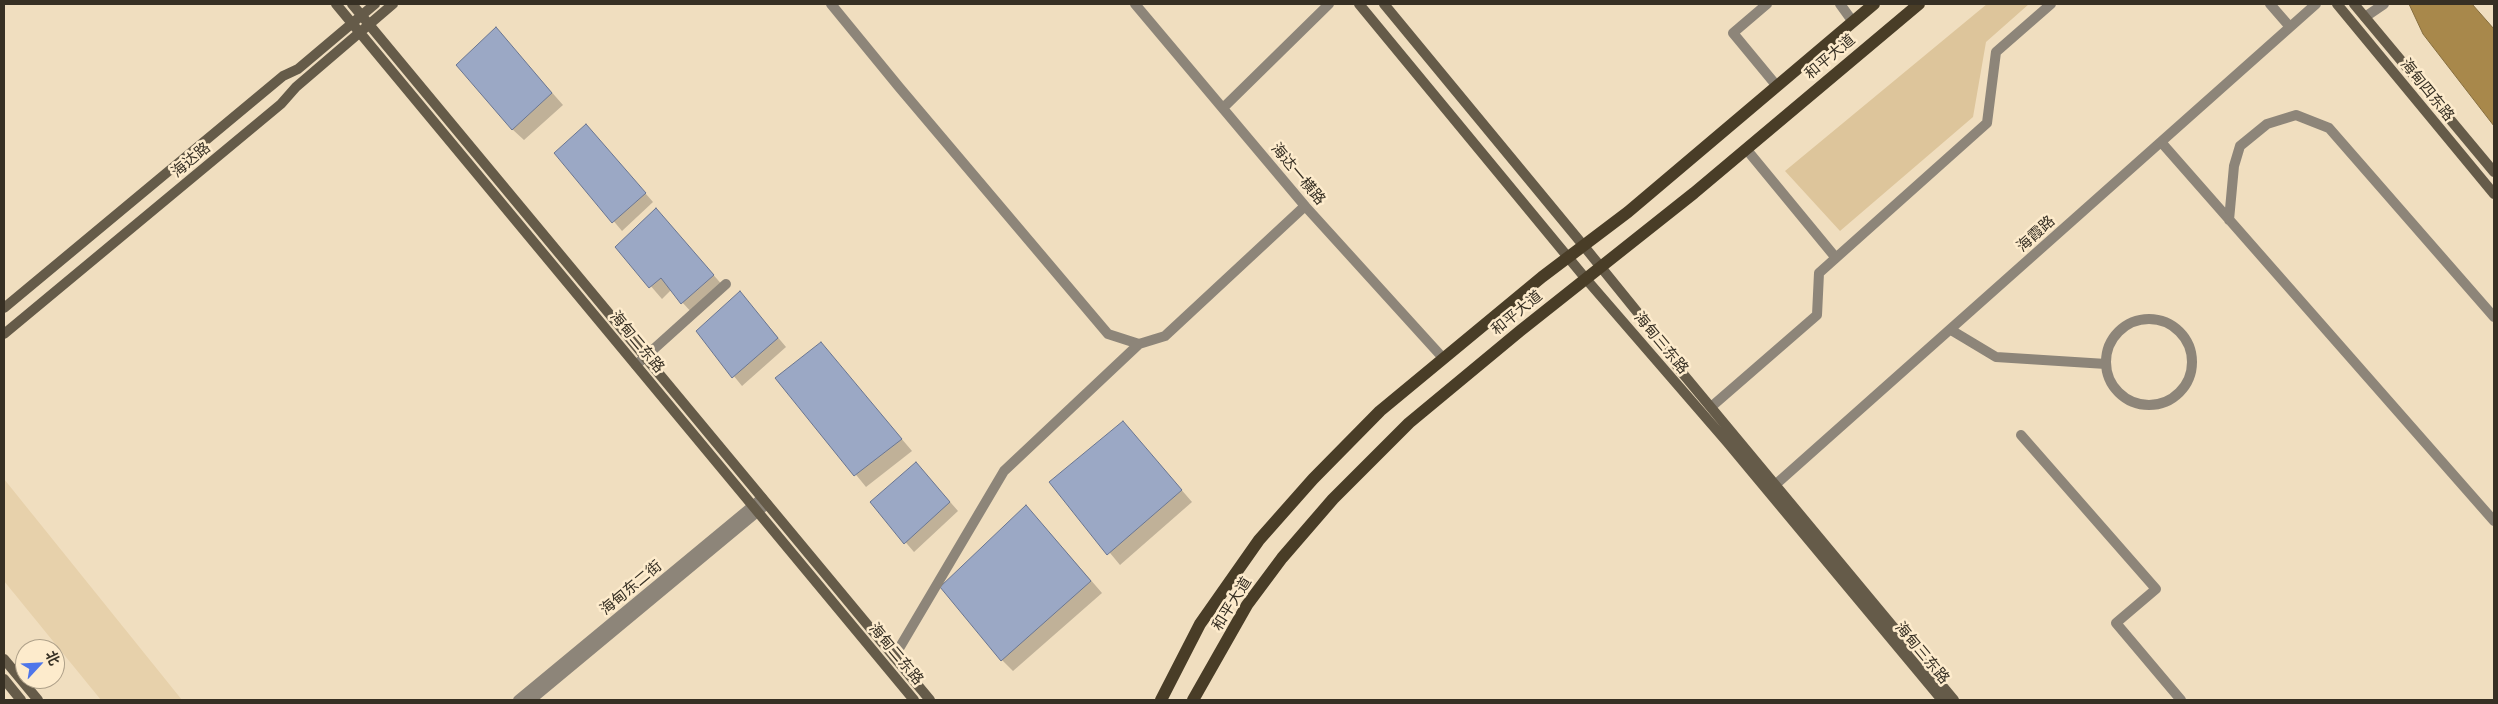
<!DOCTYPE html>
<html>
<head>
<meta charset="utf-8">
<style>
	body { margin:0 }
	#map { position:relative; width:2498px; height:704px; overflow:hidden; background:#f0debf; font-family:Quicksand,"Noto Sans SC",sans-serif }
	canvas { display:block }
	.frame { position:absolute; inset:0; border:5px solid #373024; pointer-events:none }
	.north { position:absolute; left:15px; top:639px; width:50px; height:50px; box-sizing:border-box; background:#fdebcc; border:1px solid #aea089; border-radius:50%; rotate:65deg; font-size:14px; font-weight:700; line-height:20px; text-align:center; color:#373024 }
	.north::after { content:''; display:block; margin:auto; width:18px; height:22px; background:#4f76ea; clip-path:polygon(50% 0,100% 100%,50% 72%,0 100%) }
</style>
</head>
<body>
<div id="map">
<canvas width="2498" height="704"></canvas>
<div class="frame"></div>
<div class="north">北</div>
</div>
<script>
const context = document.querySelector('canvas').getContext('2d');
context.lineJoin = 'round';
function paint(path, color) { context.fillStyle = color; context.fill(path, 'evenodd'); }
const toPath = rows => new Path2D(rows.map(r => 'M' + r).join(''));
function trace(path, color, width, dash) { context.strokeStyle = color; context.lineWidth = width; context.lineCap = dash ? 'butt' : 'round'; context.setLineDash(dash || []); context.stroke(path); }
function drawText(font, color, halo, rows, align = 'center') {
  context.font = font + ' Quicksand,"Noto Sans SC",sans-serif'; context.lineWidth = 5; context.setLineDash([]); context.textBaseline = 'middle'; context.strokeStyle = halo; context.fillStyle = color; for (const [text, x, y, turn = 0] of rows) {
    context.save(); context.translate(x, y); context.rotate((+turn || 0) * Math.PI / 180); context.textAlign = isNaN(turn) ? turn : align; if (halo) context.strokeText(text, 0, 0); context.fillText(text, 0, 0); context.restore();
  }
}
paint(toPath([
	[4,479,182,700,101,700,4,581]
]), '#e7d1ab');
paint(toPath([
	[1987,4,2029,4,1986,42,1973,117,1840,231,1785,171]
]), '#ddc59b');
const water = toPath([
	[2409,4,2472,4,2494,29,2494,126,2423,34,2409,4]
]);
paint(water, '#a8884b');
trace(water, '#866e3f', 1);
paint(toPath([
	[496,29,563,105,524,140,512,129],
	[594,134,653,202,622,231,556,153],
	[656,209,724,287,693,314,671,290,662,299,617,247],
	[740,292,786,347,742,386,697,331],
	[821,344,912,451,866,487,777,378],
	[1123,422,1192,502,1120,565,1051,482],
	[924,472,958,511,914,552,871,502],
	[1037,518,1102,593,1013,671,1002,660]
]), '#0003');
const building = toPath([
	[496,27,552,93,512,130,456,65,496,27],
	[586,124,646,193,612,223,554,153,586,124],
	[656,208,714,275,681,304,661,278,649,288,615,247,656,208],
	[740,291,778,338,732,378,696,331,740,291],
	[821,342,902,439,854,476,775,378,821,342],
	[1123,421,1182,490,1107,555,1049,482,1123,421],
	[916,462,950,502,904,544,870,502,916,462],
	[1026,505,1091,581,1001,661,940,587,1026,505]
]);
paint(building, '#9ba8c5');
trace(building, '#697591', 1);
trace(toPath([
	[636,365,726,284]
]), '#8d8579', 10);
trace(toPath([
	[831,4,899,87,1108,334,1139,344,1165,336,1305,206],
	[1135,4,1305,206,1443,358],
	[1767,4,1733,33,1776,85],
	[1840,4,1853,22],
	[2270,4,2290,27],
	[2365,17,2384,4],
	[1223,108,1329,4],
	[2161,142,2494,521],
	[1747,150,1836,258],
	[2229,220,2234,166,2240,146,2267,124,2296,115,2329,128,2494,317],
	'2106 362a43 43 0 1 1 86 0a43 43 0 1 1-86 0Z',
	[1951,330,1996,357,2106,364],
	[1711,407,1817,315,1819,273,1987,123,1996,52,2051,4],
	[2021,435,2156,589,2116,623,2181,700],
	[1775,485,2316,4],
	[894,657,1004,471,1139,344]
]), '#8d8579', 10);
trace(toPath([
	[518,700,762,498],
	[531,700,767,504]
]), '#8d8579', 10);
trace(toPath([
	[336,4,914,700],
	[352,4,930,700],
	[1359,4,1586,279,1727,442,1942,700],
	[1384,4,1583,245,1664,345,1679,369,1954,700],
	[2337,4,2494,194],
	[2354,4,2494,172],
	[4,308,283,76,298,69,375,4],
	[4,334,281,104,296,87,393,4],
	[4,659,38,700],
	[4,679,21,700]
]), '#655b49', 10);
trace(toPath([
	[1161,700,1200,624,1259,540,1313,479,1380,411,1542,277,1628,212,1874,4],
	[1193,700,1247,605,1282,558,1333,499,1409,423,1520,331,1694,193,1919,4]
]), '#493d27', 12);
drawText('15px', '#373024', '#fdebcc', [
	["和平大道",1830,57,-40],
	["海甸四东路",2427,90,51],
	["海达路",191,160,-40],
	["海达一横路",1298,174,50],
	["海霞路",2036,234,-42],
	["和平大道",1517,313,-39],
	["海甸二东路",637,342,50],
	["海甸三东路",1661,343,50],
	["海甸东二街",631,588,-40],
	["和平大道",1232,604,-58],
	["海甸三东路",1922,653,50],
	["海甸二东路",896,654,50]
]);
</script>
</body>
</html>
